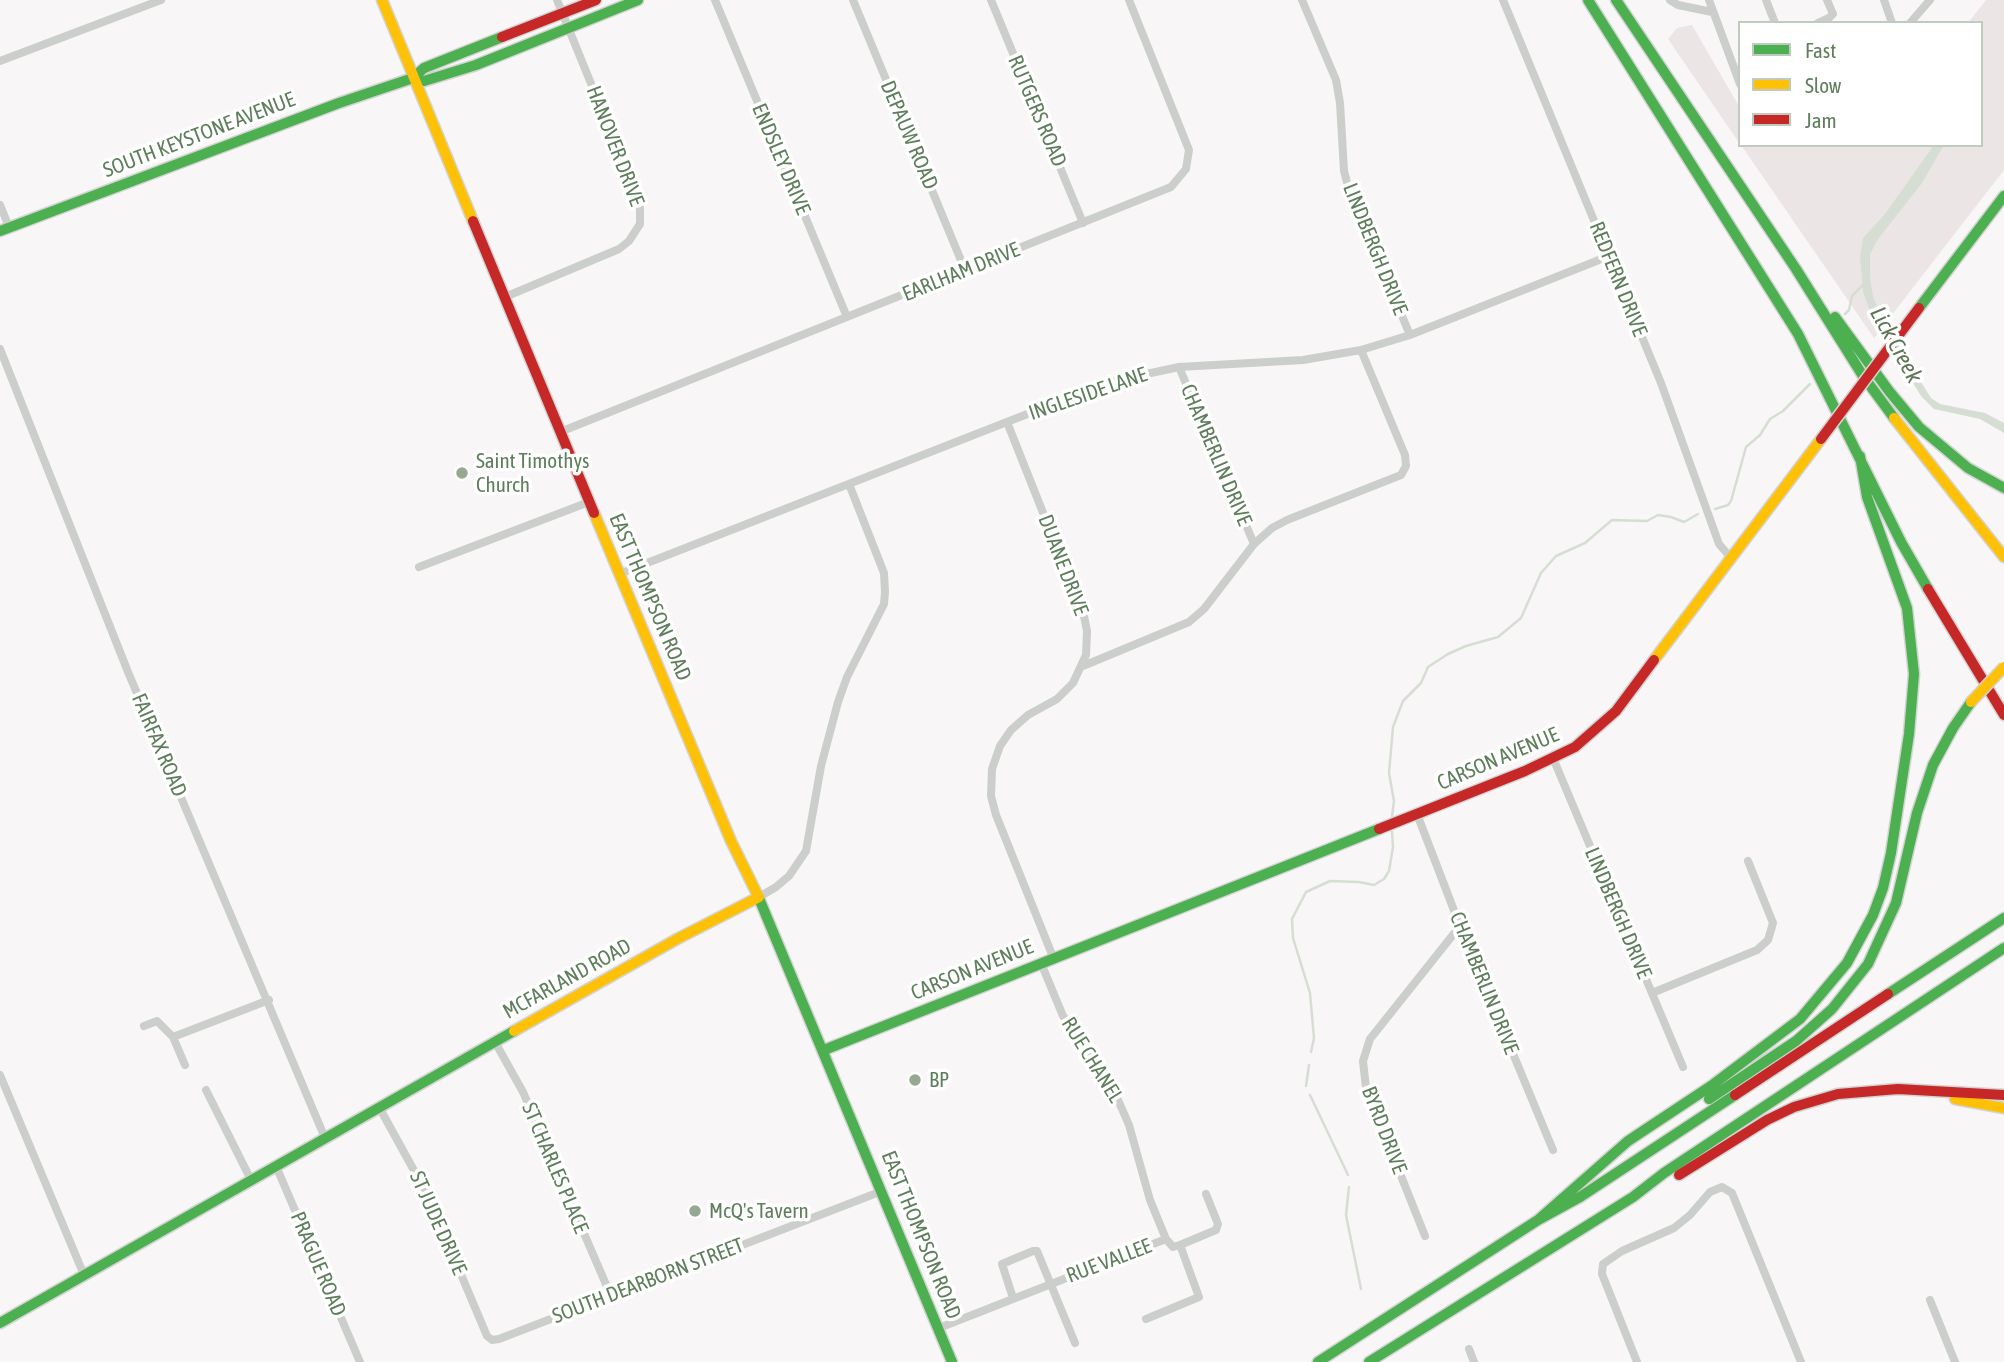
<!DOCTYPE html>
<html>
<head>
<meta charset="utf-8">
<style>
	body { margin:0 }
	#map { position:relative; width:2004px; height:1362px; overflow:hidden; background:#f8f6f7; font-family:"Asap Condensed",sans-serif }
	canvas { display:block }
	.legend { position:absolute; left:1738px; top:21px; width:245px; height:126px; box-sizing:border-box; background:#fff; border:2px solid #bfcbbe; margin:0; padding:9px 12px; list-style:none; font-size:21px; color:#5e7e5c }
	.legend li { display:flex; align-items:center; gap:14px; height:35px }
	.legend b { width:35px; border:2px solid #bfcbbe }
</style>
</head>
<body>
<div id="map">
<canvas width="2004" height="1362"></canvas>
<ul class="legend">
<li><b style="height:9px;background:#4caf50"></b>Fast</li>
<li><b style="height:9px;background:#ffc107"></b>Slow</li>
<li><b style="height:9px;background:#c62828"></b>Jam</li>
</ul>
</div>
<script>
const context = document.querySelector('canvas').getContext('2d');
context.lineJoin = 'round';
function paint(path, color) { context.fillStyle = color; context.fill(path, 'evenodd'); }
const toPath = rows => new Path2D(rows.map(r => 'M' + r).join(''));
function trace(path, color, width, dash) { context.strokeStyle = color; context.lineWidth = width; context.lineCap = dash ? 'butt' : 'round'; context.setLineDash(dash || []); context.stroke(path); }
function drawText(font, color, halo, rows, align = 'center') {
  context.font = font + ' "Asap Condensed",sans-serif'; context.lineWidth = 7; context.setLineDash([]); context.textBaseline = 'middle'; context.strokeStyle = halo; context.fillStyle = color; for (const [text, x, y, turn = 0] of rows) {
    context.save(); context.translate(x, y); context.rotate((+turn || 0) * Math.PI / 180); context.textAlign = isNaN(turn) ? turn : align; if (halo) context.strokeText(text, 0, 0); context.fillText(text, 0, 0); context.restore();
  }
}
paint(toPath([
	[1986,0,2004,0,2004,170,1874,338,1741,145,1981,145,1981,23,1968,23],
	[1692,25,1740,108,1740,144,1668,39,1677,28]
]), '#ebe6e5');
paint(toPath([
	[1934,145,1944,145,1922,183,1878,239,1870,254,1870,279,1873,296,1881,318,1931,398,1940,404,1985,413,2004,423,2004,433,1980,419,1934,409,1921,396,1872,316,1863,292,1860,257,1863,238,1885,214]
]), '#d6ded3');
trace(toPath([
	[1845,314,1849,310,1852,296,1864,284],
	[1715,509,1728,505,1731,501,1746,447,1760,435,1770,419,1783,411,1810,384],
	[1392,816,1394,801,1389,773,1393,727,1403,701,1421,683,1428,667,1448,654,1466,646,1498,637,1521,618,1541,573,1556,556,1585,543,1612,520,1647,521,1658,515,1671,517,1684,522,1698,514],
	[1311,1052,1314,1038,1310,993,1293,938,1292,919,1306,892,1330,881,1359,882,1374,885,1384,879,1389,871,1393,847,1392,832],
	[1306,1086,1309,1065],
	[1310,1095,1348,1175],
	[1349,1187,1346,1215,1361,1289]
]), '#d6ded3', 2.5);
const fast = toPath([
	[1588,0,1798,334,1901,542,1928,589],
	[1616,0,1796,269,1863,376,1894,418],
	[413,78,424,81,476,65,638,0],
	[0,231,339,103,413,78,424,68,502,37],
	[1919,308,2004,196],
	[1835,317,1889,391,1919,427,1968,468,2004,488],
	[758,896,952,1362],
	[1888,994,2004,918],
	[824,1050,1379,829],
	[1709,1099,1796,1041,1832,1009,1868,964,1896,903,1917,813,1933,765,1953,728,1971,702],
	[1538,1220,1628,1141,1711,1086,1800,1019,1847,963,1873,915,1883,888,1891,853,1909,734,1914,674,1907,608,1867,497,1860,456],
	[0,1323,514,1031],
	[1318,1362,1538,1220,1580,1197,1735,1095],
	[1369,1362,1633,1197,1664,1173,2004,948]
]);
const slow = toPath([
	[382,0,473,221],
	[1894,418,2004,557],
	[594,513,731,841,758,896],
	[1654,660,1821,439],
	[514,1031,677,939,759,897],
	[1955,1099,2004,1108]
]);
const jam = toPath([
	[502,37,596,0],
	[473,221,594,513],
	[1928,589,2004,715],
	[1379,829,1525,771,1575,747,1616,711,1654,660],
	[1735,1095,1888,994],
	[1679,1175,1767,1120,1794,1107,1838,1094,1898,1089,2004,1095]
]);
trace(fast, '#d2d4d2', 13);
trace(slow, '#d2d4d2', 13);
trace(jam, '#d2d4d2', 13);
trace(toPath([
	[715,0,847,317],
	[853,0,965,270],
	[991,0,1083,223],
	[1302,0,1336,80,1340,103,1344,171,1349,190,1410,335],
	[1503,0,1661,383,1719,544,1731,558],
	[1670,0,1678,5,1712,12],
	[1709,0,1740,84],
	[1766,0,1775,23],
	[1884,0,1892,23],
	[1818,23,1829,18,1833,14,1827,0],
	[1910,23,1930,0],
	[0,61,161,0],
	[0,205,9,227],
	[505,297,619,249,629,241,640,224,640,204,557,0],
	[0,349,128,672,325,1138],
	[1179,367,1254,544],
	[1007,422,1084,616,1087,631,1086,655,1073,683,1057,699,1028,715,1011,730,1000,746,992,769,991,796,996,815,1053,957],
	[560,432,1171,187,1186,169,1189,150,1129,0],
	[419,567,589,502],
	[619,574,1109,382,1179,367,1303,360,1361,350,1410,335,1609,256],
	[1083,666,1189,622,1204,609,1254,544,1272,528,1287,520,1401,475,1406,466,1405,455,1361,350],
	[1553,758,1683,1067],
	[1417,814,1460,926,1553,1150],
	[759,897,776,887,789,876,806,851,821,766,838,702,847,677,884,604,885,592,884,573,849,484],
	[1041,963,1063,1016,1093,1056,1115,1093,1129,1125,1150,1200,1166,1239,1173,1247,1180,1245,1199,1297,1146,1319],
	[1652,993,1757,950,1768,940,1773,923,1748,861],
	[144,1026,157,1021,173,1037,185,1065],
	[173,1037,269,1000],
	[495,1042,523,1092,611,1296],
	[0,1075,84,1275],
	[206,1090,251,1180],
	[379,1107,427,1194,487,1336,492,1340,499,1339,882,1191],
	[276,1166,360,1362],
	[1425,1236,1366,1088,1363,1061,1370,1039,1460,926],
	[1180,1245,1216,1230,1218,1224,1206,1194],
	[1013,1298,1002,1264,1033,1251,1037,1251,1075,1343],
	[1930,1300,1955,1362],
	[939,1328,1166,1239],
	[1469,1349,1474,1362],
	[1637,1362,1602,1274,1603,1264,1622,1251,1674,1228,1690,1215,1710,1192,1722,1187,1732,1193,1801,1362]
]), '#cccecb', 8);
trace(fast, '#4caf50', 10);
trace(slow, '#ffc107', 10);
trace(jam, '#c62828', 10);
const slowBridge = toPath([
	[1971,702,2004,667]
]);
const jamBridge = toPath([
	[1821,439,1919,308]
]);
trace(slowBridge, '#d2d4d2', 13, []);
trace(jamBridge, '#d2d4d2', 13, []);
trace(slowBridge, '#ffc107', 10);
trace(jamBridge, '#c62828', 10);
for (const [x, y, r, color] of [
	[462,473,7,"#94a892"],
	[915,1080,7,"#94a892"],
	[695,1211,7,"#94a892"]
]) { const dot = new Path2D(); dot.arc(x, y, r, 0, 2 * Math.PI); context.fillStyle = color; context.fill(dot); trace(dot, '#fff', 2.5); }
drawText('21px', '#5e7e5c', '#fff', [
	["RUTGERS ROAD",1037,111,67],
	["SOUTH KEYSTONE AVENUE",199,135,-21],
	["DEPAUW ROAD",909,135,67],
	["HANOVER DRIVE",615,146,69],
	["ENDSLEY DRIVE",781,159,67],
	["LINDBERGH DRIVE",1375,249,68],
	["EARLHAM DRIVE",961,272,-22],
	["REDFERN DRIVE",1618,279,68],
	["INGLESIDE LANE",1088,394,-19],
	["CHAMBERLIN DRIVE",1216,455,67],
	["DUANE DRIVE",1063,565,69],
	["EAST THOMPSON ROAD",650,597,67],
	["FAIRFAX ROAD",159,745,67],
	["CARSON AVENUE",1498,759,-23],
	["LINDBERGH DRIVE",1618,913,67],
	["CARSON AVENUE",972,970,-22],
	["MCFARLAND ROAD",567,979,-29],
	["CHAMBERLIN DRIVE",1484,983,68],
	["RUE CHANEL",1092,1060,58],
	["BYRD DRIVE",1384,1130,69],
	["ST CHARLES PLACE",555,1168,67],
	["ST JUDE DRIVE",438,1223,66],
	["EAST THOMPSON ROAD",921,1235,68],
	["RUE VALLEE",1109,1261,-21],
	["PRAGUE ROAD",318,1264,67],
	["SOUTH DEARBORN STREET",648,1281,-21]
]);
drawText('21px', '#5e7e5c', '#fff', [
	["Saint Timothys",476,461],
	["Church",476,485],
	["BP",929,1080],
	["McQ's Tavern",709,1211]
], 'left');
drawText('italic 23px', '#5e7656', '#fff', [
	["Lick Creek",1896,345,61]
]);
</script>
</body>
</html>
